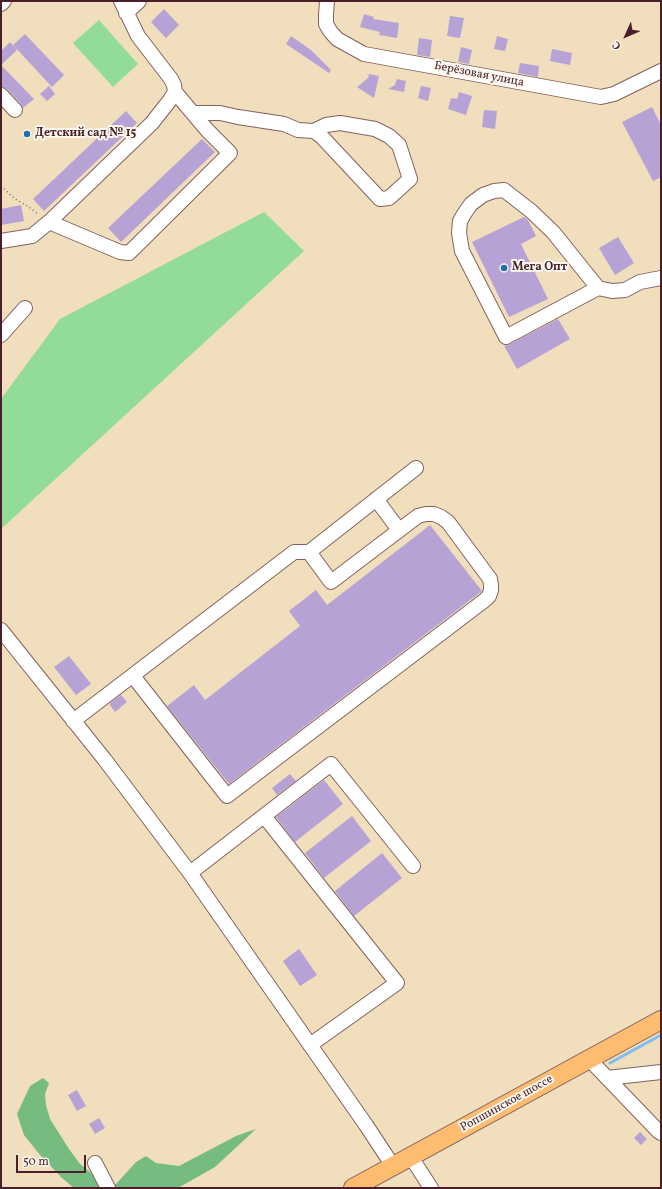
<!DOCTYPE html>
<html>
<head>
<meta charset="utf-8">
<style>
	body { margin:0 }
	#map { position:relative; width:662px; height:1189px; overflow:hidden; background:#f0debc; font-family:Vollkorn,serif }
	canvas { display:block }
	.frame { position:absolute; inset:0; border:2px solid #4a1f2b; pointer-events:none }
	.north { position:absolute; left:606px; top:16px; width:40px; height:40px; -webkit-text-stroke:3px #fbf7ec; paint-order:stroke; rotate:225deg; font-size:11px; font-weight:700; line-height:16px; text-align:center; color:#4a1f2b }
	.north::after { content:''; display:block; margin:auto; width:14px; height:18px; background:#4a1f2b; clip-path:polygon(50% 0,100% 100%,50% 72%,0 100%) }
	.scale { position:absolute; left:16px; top:1155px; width:70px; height:18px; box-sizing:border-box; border:2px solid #4a1f2b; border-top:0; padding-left:5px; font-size:12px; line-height:14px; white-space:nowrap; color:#4a1f2b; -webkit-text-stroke:3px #fbf7ec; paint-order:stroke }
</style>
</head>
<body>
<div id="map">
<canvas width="662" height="1189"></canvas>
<div class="frame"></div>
<div class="north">С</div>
<div class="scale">50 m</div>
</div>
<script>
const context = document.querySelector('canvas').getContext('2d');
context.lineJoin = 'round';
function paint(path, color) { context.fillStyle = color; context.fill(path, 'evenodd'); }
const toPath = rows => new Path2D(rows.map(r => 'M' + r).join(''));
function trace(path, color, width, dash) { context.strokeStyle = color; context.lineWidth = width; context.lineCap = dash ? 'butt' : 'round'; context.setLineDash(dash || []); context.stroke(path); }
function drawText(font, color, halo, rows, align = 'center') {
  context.font = font + ' Vollkorn,serif'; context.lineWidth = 4; context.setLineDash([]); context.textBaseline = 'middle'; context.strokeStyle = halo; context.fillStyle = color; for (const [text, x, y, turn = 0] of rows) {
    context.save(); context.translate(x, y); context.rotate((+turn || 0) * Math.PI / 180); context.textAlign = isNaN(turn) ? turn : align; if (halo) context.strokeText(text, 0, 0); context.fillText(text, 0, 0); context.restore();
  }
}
paint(toPath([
	[99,20,138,64,113,87,73,43],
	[264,212,304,251,1,529,1,399,60,319]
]), '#93dc98');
paint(toPath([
	[43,1078,49,1083,45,1094,46,1105,50,1119,69,1149,80,1164,107,1186,116,1184,136,1162,146,1156,156,1163,179,1166,236,1136,256,1129,215,1167,178,1188,74,1188,62,1178,40,1155,24,1135,17,1114,30,1086]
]), '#76bc80');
trace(toPath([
	[610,1063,661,1035]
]), '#7dbdf1', 3);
paint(toPath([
	[164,9,179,25,166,38,151,22],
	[364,14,374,17,373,19,399,23,397,38,379,35,380,32,360,27],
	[450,16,464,18,460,38,447,36],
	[25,34,64,75,52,87,13,45],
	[291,36,311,50,331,70,329,73,286,44],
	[497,36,508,39,505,51,494,49],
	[419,38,432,40,430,57,417,55],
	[10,42,17,50,1,65,1,51],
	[461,47,472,50,469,64,458,62],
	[552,49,572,53,570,65,550,61],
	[520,63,539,66,538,77,518,73],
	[1,65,34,99,23,108,21,104,7,89,1,87],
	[369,74,379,76,374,98,357,87,368,78],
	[397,79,406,81,404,92,388,89,395,85],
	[49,86,55,94,47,101,40,94],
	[421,86,431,88,428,101,418,98],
	[459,92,472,96,466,115,448,109,451,98,457,99],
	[652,107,661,125,661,177,653,181,622,122],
	[484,110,497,111,495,129,482,127],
	[126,111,137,123,44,211,33,199],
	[202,139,215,152,121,242,108,228],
	[21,205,24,221,1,225,1,209],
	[524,217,528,220,536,236,521,244,548,299,509,317,472,242],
	[618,237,634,263,615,275,599,248],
	[558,319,570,339,517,369,504,346,510,344],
	[430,525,482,591,229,784,167,706,194,685,205,700,300,626,289,611,316,590,327,605],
	[69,656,91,684,76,695,54,667],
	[121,695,127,702,115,712,110,705,110,703],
	[290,774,296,781,277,795,272,788],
	[324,780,343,804,295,842,276,817],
	[352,816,371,841,324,878,305,853],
	[382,853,402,878,354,916,335,891],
	[299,949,317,975,300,986,283,961],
	[77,1090,86,1106,77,1111,68,1095],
	[99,1118,105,1128,95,1134,89,1124],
	[640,1132,647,1139,641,1145,634,1138]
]), '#b7a2d6');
const minor = toPath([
	[327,1,326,15,326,24,330,31,337,39,364,54,601,97,614,94,661,71],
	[1,4,4,1],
	[126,13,139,1],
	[1,95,15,110],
	[193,113,220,113,238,117,284,124,298,130,314,131,322,137,380,199,389,198,410,179,399,145,389,136,375,129,340,123,326,125,314,131],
	[49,222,120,252,129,253,230,153,207,130,175,92],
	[1,241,32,236,49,222,152,123,170,100,175,92,174,85,171,79,138,36,121,1],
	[598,288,506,337,462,251,459,233,460,221,464,214,471,204,483,195,494,191,504,190,531,211,553,232,598,288,612,291,625,290,640,282,661,278],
	[1,335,25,308],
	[376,499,399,530],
	[1,630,105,760,190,873,366,1125,393,1166],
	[133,676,227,796,485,600,489,596,491,590,491,585,490,579,448,522,441,517,434,514,426,514,418,516,331,582,309,552],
	[73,721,294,552,309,552,416,468],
	[264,816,397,983,310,1045],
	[190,873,331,764,413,866],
	[589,1059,658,1131,661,1133],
	[607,1078,661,1072],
	[411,1157,431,1188],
	[95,1163,108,1188]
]);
const major = toPath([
	[353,1188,661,1020]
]);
trace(minor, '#84625e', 16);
trace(major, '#84625e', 20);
trace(toPath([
	[1,186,15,199,29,207,39,215]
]), '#84625e', 1.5, [1, 3]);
trace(minor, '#fff', 14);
trace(major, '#febc70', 18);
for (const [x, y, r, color] of [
	[27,134,4,"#1f6fb2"],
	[504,268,4,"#1f6fb2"]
]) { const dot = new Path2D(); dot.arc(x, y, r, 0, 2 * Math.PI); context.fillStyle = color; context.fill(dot); trace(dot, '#fbf7ec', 1.5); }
drawText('12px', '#4a1f2b', '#fbf7ec', [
	["Берёзовая улица",479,75,11],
	["Ропшинское шоссе",507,1104,-29]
]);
drawText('bold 12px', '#4a1f2b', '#fbf7ec', [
	["Детский сад № 15",35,134],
	["Мега Опт",512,268]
], 'left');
</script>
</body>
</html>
